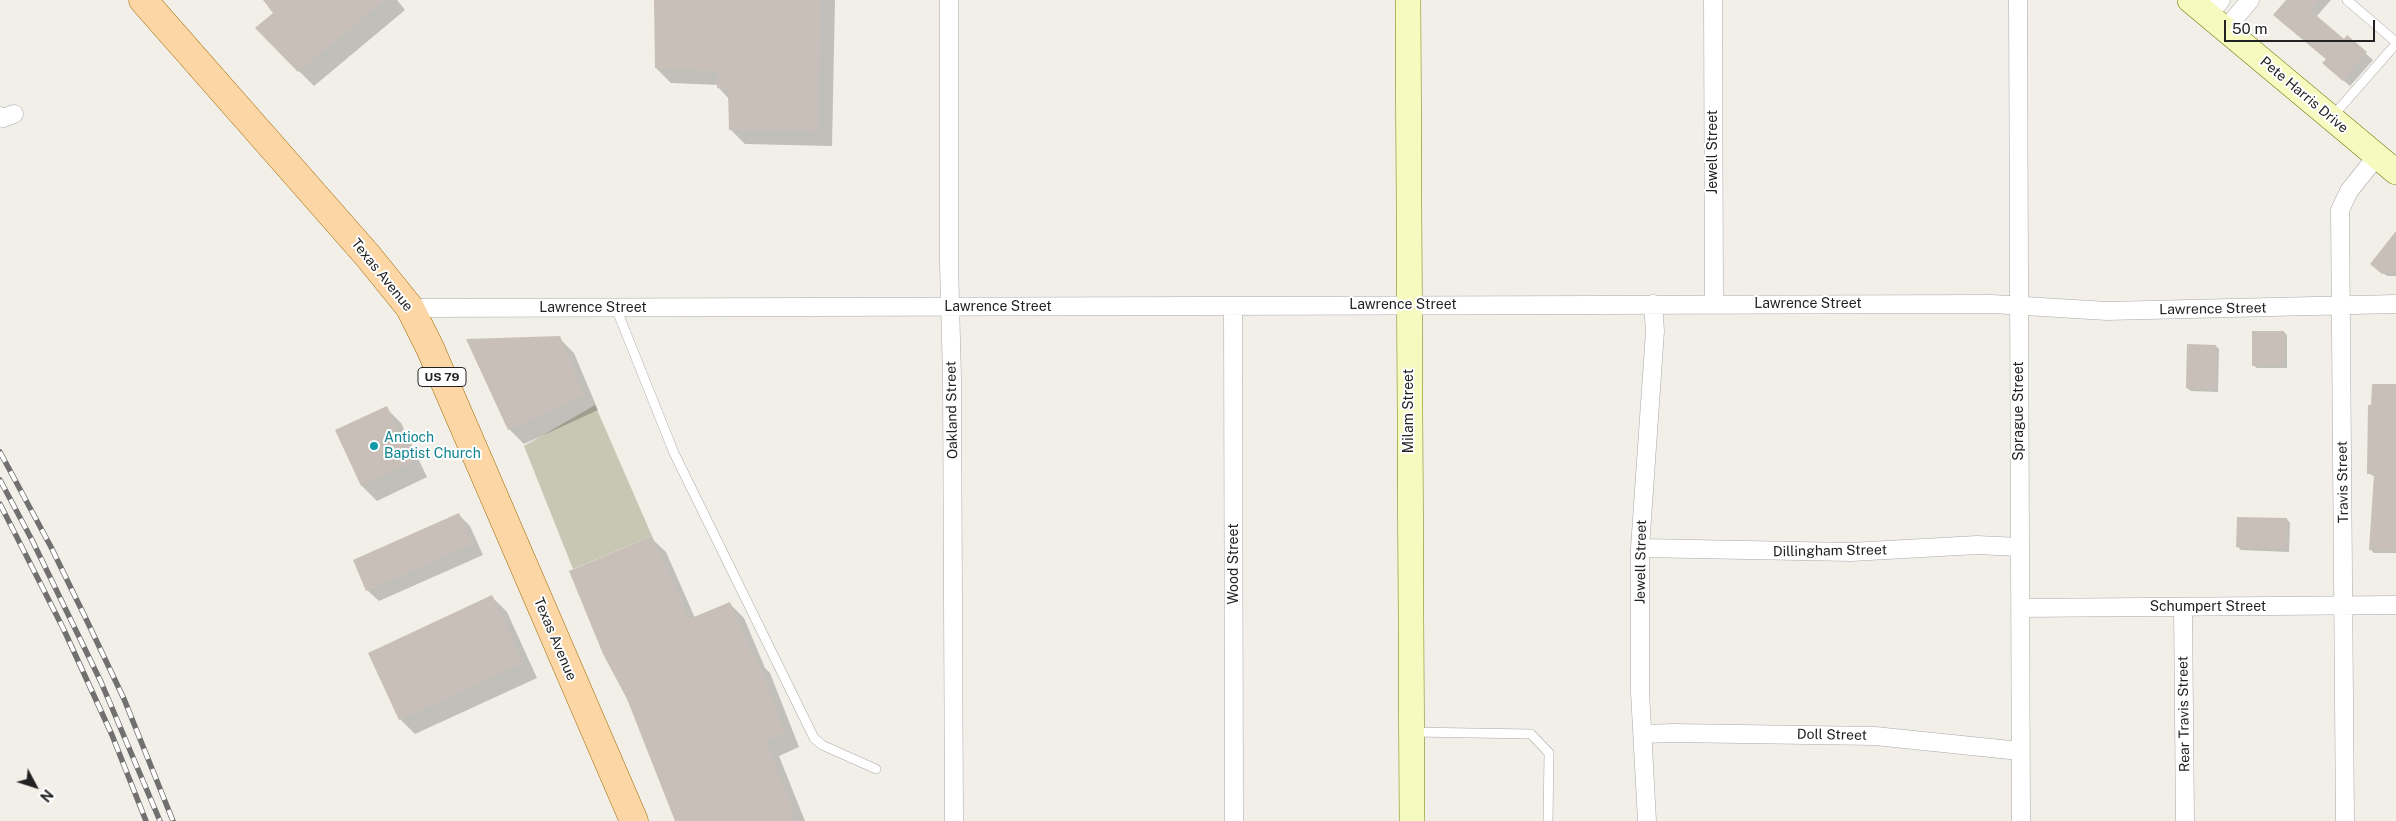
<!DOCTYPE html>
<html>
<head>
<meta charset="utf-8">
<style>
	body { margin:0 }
	#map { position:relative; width:2396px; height:821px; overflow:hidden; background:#f2efe9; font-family:"Public Sans",sans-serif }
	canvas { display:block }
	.north { position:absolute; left:10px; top:761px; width:50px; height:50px; -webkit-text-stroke:4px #fff; paint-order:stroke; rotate:130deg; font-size:14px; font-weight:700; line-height:20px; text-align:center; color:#222 }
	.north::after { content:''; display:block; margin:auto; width:18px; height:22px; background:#222; clip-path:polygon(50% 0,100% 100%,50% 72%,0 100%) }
	.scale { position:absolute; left:2224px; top:20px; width:151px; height:22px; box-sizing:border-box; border:2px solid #222; border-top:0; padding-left:6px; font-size:15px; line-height:18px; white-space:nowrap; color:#222; -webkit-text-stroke:4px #fff; paint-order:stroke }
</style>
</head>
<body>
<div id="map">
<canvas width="2396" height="821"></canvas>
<div class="north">N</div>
<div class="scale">50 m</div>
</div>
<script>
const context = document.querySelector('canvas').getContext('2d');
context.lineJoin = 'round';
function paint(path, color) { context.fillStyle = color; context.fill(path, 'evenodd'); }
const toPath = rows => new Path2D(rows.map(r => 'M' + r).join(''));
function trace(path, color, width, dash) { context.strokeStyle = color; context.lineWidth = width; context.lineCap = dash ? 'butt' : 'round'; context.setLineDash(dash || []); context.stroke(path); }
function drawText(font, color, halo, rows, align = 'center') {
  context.font = font + ' "Public Sans",sans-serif'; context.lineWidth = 4; context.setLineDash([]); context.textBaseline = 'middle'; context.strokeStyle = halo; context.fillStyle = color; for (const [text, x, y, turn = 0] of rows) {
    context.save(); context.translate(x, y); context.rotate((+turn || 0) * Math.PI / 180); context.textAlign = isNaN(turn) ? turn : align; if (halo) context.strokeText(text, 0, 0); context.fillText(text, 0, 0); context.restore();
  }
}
paint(toPath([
	[595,405,652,536,573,569,524,446]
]), '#c7c7b4');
paint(toPath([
	[264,0,397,0,405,10,314,86,257,29,275,13],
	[656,0,835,0,832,146,745,144,730,129,729,99,719,88,719,85,671,83,656,68],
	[2287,0,2331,0,2316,17,2344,41,2347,37,2373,60,2350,86,2331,70,2327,60,2281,21],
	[2396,233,2396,276,2387,276,2375,267],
	[2284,332,2287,335,2287,368,2257,368,2253,365],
	[559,338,574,353,598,410,524,444,509,429],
	[2216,346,2219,349,2218,392,2191,391,2187,388],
	[2396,385,2396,553,2374,553,2370,549,2375,477,2368,473],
	[386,408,401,423,427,477,377,501,362,486,336,431],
	[459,515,470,526,483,555,379,601,367,590],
	[2287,519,2290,523,2289,552,2241,550,2238,547],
	[651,538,666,552,695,618,730,604,744,618,765,668,770,673,799,747,779,756,805,821,675,821],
	[492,597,507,612,537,678,415,734,400,719]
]), '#0003');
paint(toPath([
	[263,0,385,0,298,72,255,28,273,13],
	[654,0,820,0,818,131,729,130,728,89,717,88,718,71,655,68],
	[2286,0,2319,0,2310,10,2344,39,2347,35,2367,52,2343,81,2322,63,2326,59,2273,15],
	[2396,231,2396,273,2382,274,2370,264],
	[2252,331,2284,331,2284,365,2252,366],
	[560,336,584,395,508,430,466,339],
	[2187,344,2216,345,2215,389,2186,388],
	[2372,384,2396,384,2396,551,2369,550,2374,474,2367,474,2368,405,2371,405],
	[387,406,413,462,361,486,335,430],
	[459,513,472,544,366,591,353,560],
	[2237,517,2287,518,2286,549,2236,547],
	[652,536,689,619,730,602,753,658,756,657,785,732,766,741,793,811,793,821,675,821,627,699,603,654,569,571],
	[492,595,523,663,399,720,368,653]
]), '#c7bfb8');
const lane = toPath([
	[2347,0,2396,42],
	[2332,117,2396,44],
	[616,308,674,453,814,738,822,745,876,769],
	[1413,732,1531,734,1549,753,1548,821]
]);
const street = toPath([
	[949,0,949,262,952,379,954,821],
	[1713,0,1714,304],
	[2018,0,2021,821],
	[2208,15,2221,0],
	[2225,30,2250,0],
	[0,116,3,118,14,114],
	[1233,306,1234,821],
	[410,308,1992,304,2107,311,2396,304],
	[1640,548,1851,552,1977,545,2019,547],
	[2020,608,2396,605],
	[2183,608,2185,821],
	[1643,734,1673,733,1875,736,2020,751],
	[1647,821,1640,692,1640,548,1655,331,1653,304],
	[2345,821,2340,210,2349,191,2377,156]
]);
const secondary = toPath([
	[1408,0,1412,821],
	[2190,0,2396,172]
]);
const primary = toPath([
	[143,0,368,256,410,308,430,348,634,821]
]);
trace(lane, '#a9a9a9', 10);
trace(street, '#a9a9a9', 19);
trace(secondary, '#707d05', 26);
trace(primary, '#a06b00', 29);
trace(lane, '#fff', 9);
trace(street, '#fff', 18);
trace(secondary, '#f7fabf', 25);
trace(primary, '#fcd6a4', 28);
const rail = toPath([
	[0,452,51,547,88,623,124,699,173,821],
	[0,480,32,540,101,682,160,821],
	[0,504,64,630,112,735,146,821]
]);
trace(rail, '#707070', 5.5);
trace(rail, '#fff', 4, [11]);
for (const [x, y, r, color] of [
	[374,446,5,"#0f9aa8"]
]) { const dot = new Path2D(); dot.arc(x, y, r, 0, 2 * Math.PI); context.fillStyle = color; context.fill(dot); trace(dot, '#fff', 2); }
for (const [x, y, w] of [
	[442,377,48]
]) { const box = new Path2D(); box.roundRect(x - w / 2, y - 9.5, w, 19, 4); context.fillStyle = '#fff'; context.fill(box); trace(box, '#222', 1); }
drawText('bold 12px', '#222', null, [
	["US 79",442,377]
]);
drawText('14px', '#222', '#fff', [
	["Pete Harris Drive",2304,95,40],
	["Jewell Street",1713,152,-90],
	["Texas Avenue",382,275,51],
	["Lawrence Street",1808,304],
	["Lawrence Street",1403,305],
	["Lawrence Street",998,307],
	["Lawrence Street",593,308],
	["Lawrence Street",2213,309,-1],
	["Oakland Street",952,410,-91],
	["Milam Street",1409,411,-90],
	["Sprague Street",2019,411,-90],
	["Travis Street",2343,482,-91],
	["Dillingham Street",1830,551,-1],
	["Jewell Street",1641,562,-89],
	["Wood Street",1234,564,-90],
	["Schumpert Street",2208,607],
	["Texas Avenue",555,639,67],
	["Rear Travis Street",2184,714,-91],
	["Doll Street",1832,735,1]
]);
drawText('14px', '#0d838f', '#fff', [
	["Antioch",384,438],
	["Baptist Church",384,454]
], 'left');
</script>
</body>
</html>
